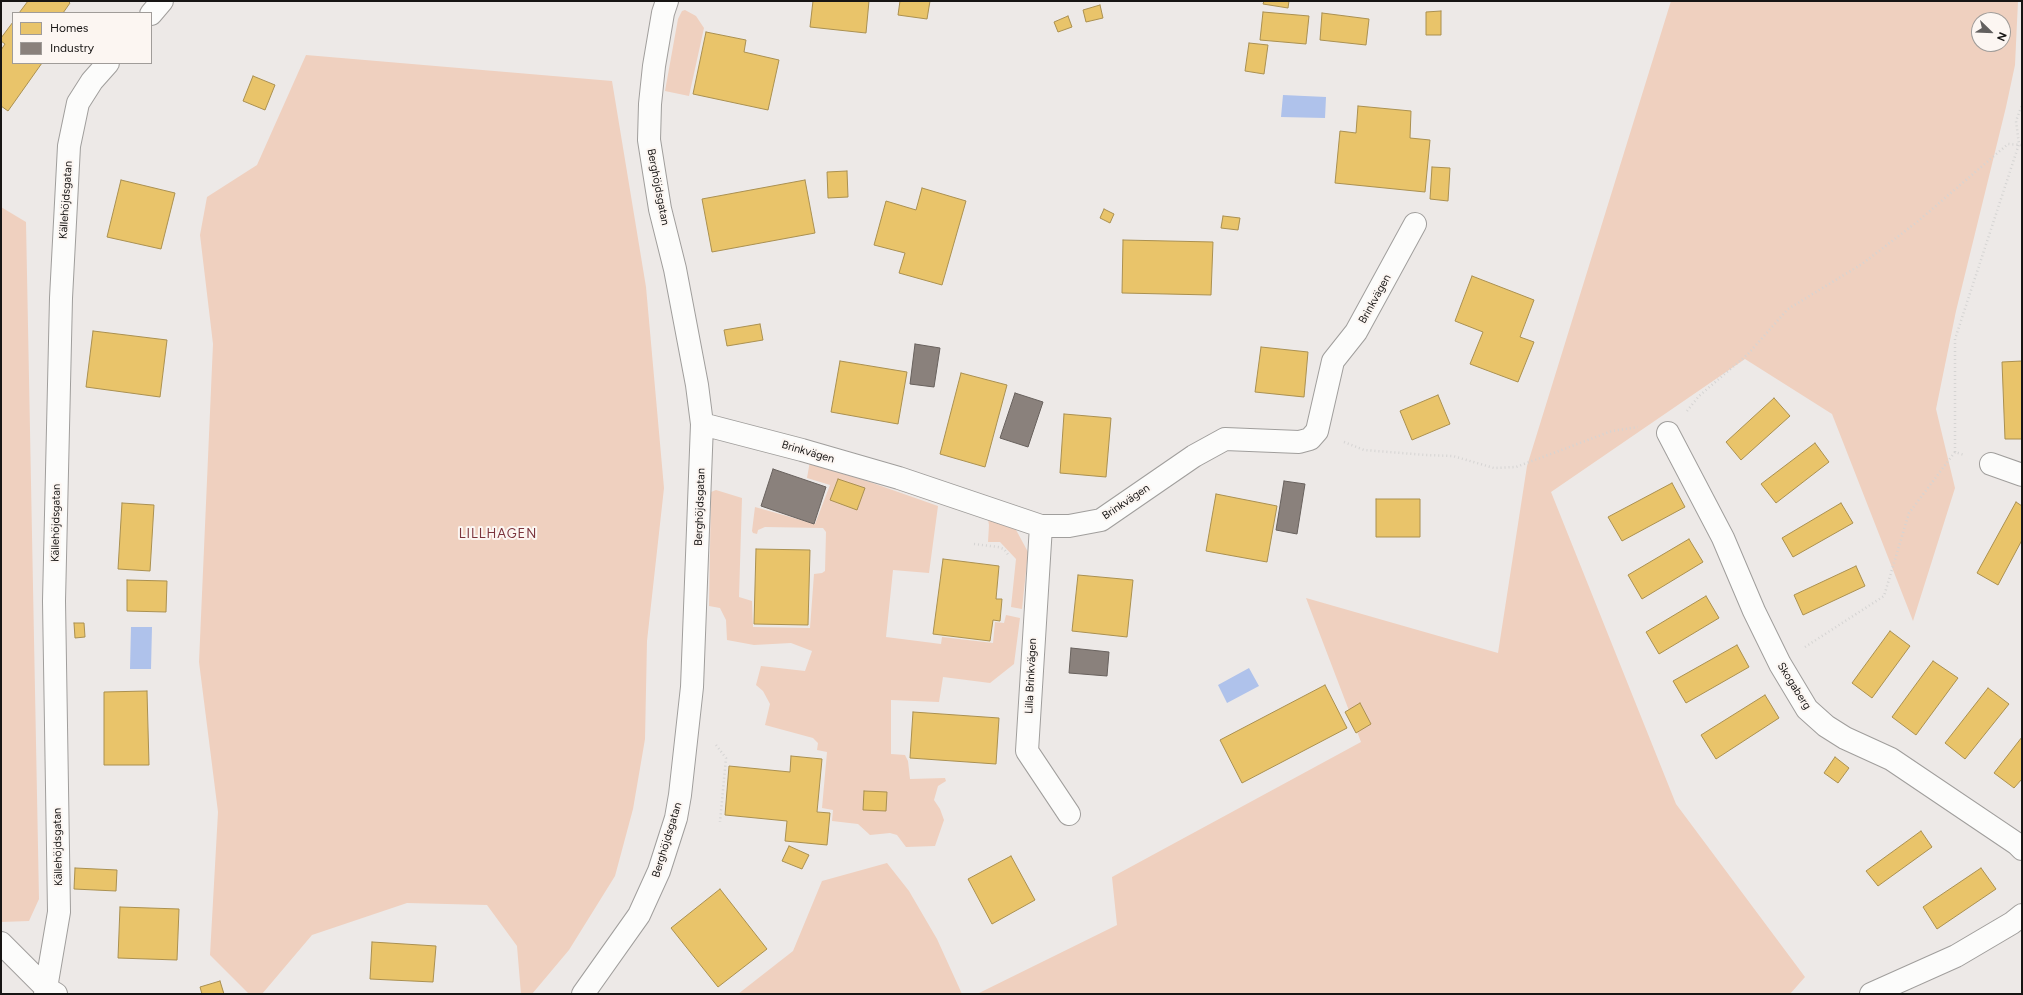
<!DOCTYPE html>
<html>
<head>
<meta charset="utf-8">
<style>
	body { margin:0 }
	#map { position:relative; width:2023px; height:995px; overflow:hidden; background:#ede9e7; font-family:Figtree,sans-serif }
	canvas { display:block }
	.frame { position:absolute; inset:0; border:2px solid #171514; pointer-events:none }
	.legend { position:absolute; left:12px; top:12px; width:140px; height:52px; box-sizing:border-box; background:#fcf6f2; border:1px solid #a09c99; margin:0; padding:5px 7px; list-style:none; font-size:12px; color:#171514 }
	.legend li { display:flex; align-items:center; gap:8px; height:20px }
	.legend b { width:20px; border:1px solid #a09c99 }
	.north { position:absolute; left:1971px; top:12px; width:40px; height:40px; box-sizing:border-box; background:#fcf6f2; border:1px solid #a09c99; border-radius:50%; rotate:113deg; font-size:11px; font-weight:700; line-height:16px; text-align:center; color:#171514 }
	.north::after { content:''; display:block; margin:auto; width:14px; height:18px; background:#625f5e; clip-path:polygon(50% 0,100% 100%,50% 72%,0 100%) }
</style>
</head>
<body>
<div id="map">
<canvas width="2023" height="995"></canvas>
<div class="frame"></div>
<ul class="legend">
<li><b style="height:11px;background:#e9c46a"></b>Homes</li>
<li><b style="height:11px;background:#8a817c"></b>Industry</li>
</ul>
<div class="north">N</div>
</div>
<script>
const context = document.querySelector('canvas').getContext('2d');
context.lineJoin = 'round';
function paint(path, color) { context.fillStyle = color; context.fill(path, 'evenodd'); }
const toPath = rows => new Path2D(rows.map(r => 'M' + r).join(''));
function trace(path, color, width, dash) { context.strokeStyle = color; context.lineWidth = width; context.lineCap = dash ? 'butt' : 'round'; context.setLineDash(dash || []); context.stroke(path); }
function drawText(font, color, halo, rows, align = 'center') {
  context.font = font + ' Figtree,sans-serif'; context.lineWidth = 4; context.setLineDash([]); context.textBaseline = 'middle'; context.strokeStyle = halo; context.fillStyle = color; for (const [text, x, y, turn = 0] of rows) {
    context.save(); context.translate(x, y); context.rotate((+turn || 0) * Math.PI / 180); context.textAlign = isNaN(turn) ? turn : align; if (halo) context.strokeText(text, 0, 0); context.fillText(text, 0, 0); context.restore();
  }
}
paint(toPath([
	[1671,1,2018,1,2015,65,2006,107,1956,311,1936,409,1955,488,1913,621,1832,414,1745,359,1551,492,1676,804,1805,977,1790,994,977,994,1117,925,1112,877,1361,742,1306,598,1498,653,1527,466],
	[1979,20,2003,20,2003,44,1979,44],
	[685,10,696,16,704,28,689,96,665,91,678,19,682,11],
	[306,55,612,81,646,287,664,488,647,641,645,739,633,809,615,876,569,950,532,994,521,994,517,946,487,905,407,903,312,935,262,994,249,994,210,955,218,812,199,662,213,344,200,235,207,197,257,165],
	[1,207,26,222,39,899,29,921,1,922],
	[810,461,938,506,929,573,893,570,886,637,941,644,942,637,993,643,995,622,1004,623,1006,615,1020,618,1014,664,990,683,943,677,939,702,891,700,891,754,905,755,908,761,910,779,945,778,946,781,938,786,934,800,940,809,944,820,935,846,906,847,897,835,890,833,870,835,858,824,832,821,833,810,822,808,827,752,817,750,818,743,813,738,765,725,770,704,763,691,756,685,761,666,805,671,812,651,791,643,754,645,727,640,726,620,720,608,709,606,711,492,716,490,742,498,739,597,752,601,753,627,810,628,814,574,822,573,825,571,826,532,823,528,765,527,758,530,757,534,753,533,752,531,755,507,815,524,830,485,807,478],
	[988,519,1015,528,1028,552,1022,609,1011,607,1016,559,1000,542,988,542,989,525],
	[887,863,909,891,937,939,962,994,738,994,793,951,822,881]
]), '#efd0bf');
paint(toPath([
	[1283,95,1326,97,1325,118,1281,117],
	[131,627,152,627,151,669,130,669],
	[1249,668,1259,686,1227,703,1218,685]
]), '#afc2eb');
const homes = toPath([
	[28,1,68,1,70,3,63,13,19,13,28,1],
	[813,1,869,1,866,33,810,27,813,1],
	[900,1,930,1,927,19,898,15,900,1],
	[1264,1,1289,1,1288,8,1263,4,1264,1],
	[1100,5,1103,18,1086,22,1083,10,1100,5],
	[1441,11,1441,35,1426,35,1426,12,1441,11],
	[1263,12,1309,16,1306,44,1260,40,1263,12],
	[1322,13,1369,19,1366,45,1320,40,1322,13],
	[1068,16,1072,27,1058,32,1054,22,1068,16],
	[13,22,13,63,42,63,8,111,1,106,1,50,5,44,1,41,1,38,13,22],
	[706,32,746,40,744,52,779,60,768,110,693,94,706,32],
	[1249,43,1268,45,1264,74,1245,71,1249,43],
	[253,76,275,85,265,110,243,101,253,76],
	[1358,106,1411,111,1410,138,1430,140,1425,192,1335,183,1340,131,1356,133,1358,106],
	[1432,167,1450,168,1448,201,1430,199,1432,167],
	[847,171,848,197,828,198,827,172,847,171],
	[121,180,175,193,161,249,107,237,121,180],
	[805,180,815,233,712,252,702,199,805,180],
	[922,188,966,201,942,285,899,273,905,253,874,245,886,201,916,210,922,188],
	[1104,209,1114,214,1110,223,1100,218,1104,209],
	[1223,216,1240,218,1238,230,1221,228,1223,216],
	[1123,240,1213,242,1211,295,1122,293,1123,240],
	[1472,276,1534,300,1520,337,1534,342,1518,382,1470,364,1483,332,1455,321,1472,276],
	[760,324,763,340,727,346,724,330,760,324],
	[93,331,167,340,160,397,86,387,93,331],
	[1261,347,1308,352,1304,397,1255,392,1261,347],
	[840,361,907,372,898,424,831,412,840,361],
	[2022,361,2022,439,2005,439,2002,362,2022,361],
	[961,373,1007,385,985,467,940,454,961,373],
	[1438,395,1450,424,1412,440,1400,411,1438,395],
	[1774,398,1790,416,1741,460,1726,442,1774,398],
	[1064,414,1111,418,1106,477,1060,473,1064,414],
	[1815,443,1829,462,1776,503,1761,484,1815,443],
	[838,479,865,488,857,510,830,500,838,479],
	[1672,483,1685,507,1622,541,1608,517,1672,483],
	[1216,494,1277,506,1267,562,1206,551,1216,494],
	[1376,499,1420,499,1420,537,1376,537,1376,499],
	[2016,502,2022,506,2022,540,1998,585,1977,573,2016,502],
	[122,503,154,505,150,571,118,569,122,503],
	[1841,503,1853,523,1793,557,1782,538,1841,503],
	[1689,539,1703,562,1642,599,1628,575,1689,539],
	[756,549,810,550,808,625,754,624,756,549],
	[943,559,999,566,996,599,1002,599,1000,621,993,620,990,641,933,634,943,559],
	[1856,566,1865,586,1803,615,1794,595,1856,566],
	[1078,575,1133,580,1127,637,1072,631,1078,575],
	[127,580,167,581,166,612,127,611,127,580],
	[1706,596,1719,618,1659,654,1646,632,1706,596],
	[74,623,84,623,85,637,75,638,74,623],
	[1890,631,1910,646,1872,698,1852,683,1890,631],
	[1737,645,1749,667,1686,703,1673,681,1737,645],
	[1933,661,1958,678,1916,735,1892,717,1933,661],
	[1325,685,1347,728,1242,783,1220,740,1325,685],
	[1988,688,2009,704,1965,759,1945,743,1988,688],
	[147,691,149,765,104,765,104,692,147,691],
	[1765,695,1779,718,1716,759,1701,735,1765,695],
	[1360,703,1371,724,1356,733,1345,712,1360,703],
	[913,712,999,718,996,764,910,758,913,712],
	[2022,737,2022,779,2014,788,1994,773,2022,737],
	[791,756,822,759,817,812,830,813,827,845,785,841,787,821,725,815,729,766,790,772,791,756],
	[1835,757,1849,768,1838,783,1824,773,1835,757],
	[864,791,887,792,886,811,863,810,864,791],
	[1921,831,1932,847,1878,886,1866,871,1921,831],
	[789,846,809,855,802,869,782,861,789,846],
	[1011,856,1035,900,992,924,968,879,1011,856],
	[75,868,117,870,116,891,74,889,75,868],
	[1981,868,1996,889,1937,929,1923,907,1981,868],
	[720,889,767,949,718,987,671,928,720,889],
	[120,907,179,909,177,960,118,958,120,907],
	[372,942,436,946,433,982,370,979,372,942],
	[220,981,224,994,202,994,200,987,220,981]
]);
paint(homes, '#e9c46a');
trace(homes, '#aa9050', 1);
const industry = toPath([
	[915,344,940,348,934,387,910,384,915,344],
	[1015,393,1043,402,1028,447,1000,438,1015,393],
	[773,469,826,487,814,524,761,506,773,469],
	[1284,481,1305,484,1297,534,1276,530,1284,481],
	[1071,648,1109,652,1107,676,1069,673,1071,648]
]);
paint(industry, '#8a817c');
trace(industry, '#68615d', 1);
const minor = toPath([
	[151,14,162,1],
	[702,424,802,450,899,478,1041,526,1069,526,1101,520,1194,456,1225,439,1299,442,1310,439,1317,431,1333,361,1356,332,1415,224],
	[1668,433,1723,538,1754,611,1780,664,1807,709,1826,726,1845,738,1891,759,2017,844,2022,849],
	[1991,464,2022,475],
	[1041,526,1027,751,1069,814],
	[1,943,46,988,56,994],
	[45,994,59,912,54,601,61,298,69,146,78,103,92,81,108,63],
	[583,994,639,915,659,871,676,818,680,795,692,687,702,424,697,385,675,269,660,209,649,140,650,104,654,66,663,13,667,1],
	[1871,994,1956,956,2012,923,2022,915]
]);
trace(minor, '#a09e9c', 24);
trace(toPath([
	[1687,411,1699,396,1748,354,1788,309,1862,264,1917,222,2008,144,2022,145],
	[1344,442,1364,450,1426,455,1453,456,1494,468,1516,467,1612,431,1638,427],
	[1955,452,1955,339,2019,144,2016,121,2022,105],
	[974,544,998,547,1004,549,1009,556],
	[1805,647,1884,596,1909,513,1955,452,1964,455],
	[716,745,726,758,720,822]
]), '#d5d4d3', 2.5, [1, 3]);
trace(minor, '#fcfcfb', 22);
drawText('11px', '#171514', '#fcf6f2', [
	["Berghöjdsgatan",658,187,79],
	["Källehöjdsgatan",66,200,-86],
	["Brinkvägen",1375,299,-61],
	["Brinkvägen",808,452,16],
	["Brinkvägen",1126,502,-34],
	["Berghöjdsgatan",700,507,-88],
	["Källehöjdsgatan",56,523,-89],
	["Lilla Brinkvägen",1031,676,-87],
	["Skogaberg",1794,686,58],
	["Berghöjdsgatan",667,840,-73],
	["Källehöjdsgatan",58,847,-91]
]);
context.letterSpacing = '1px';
drawText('13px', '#7b343c', '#fcf6f2', [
	["LILLHAGEN",498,534]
]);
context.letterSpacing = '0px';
</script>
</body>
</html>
